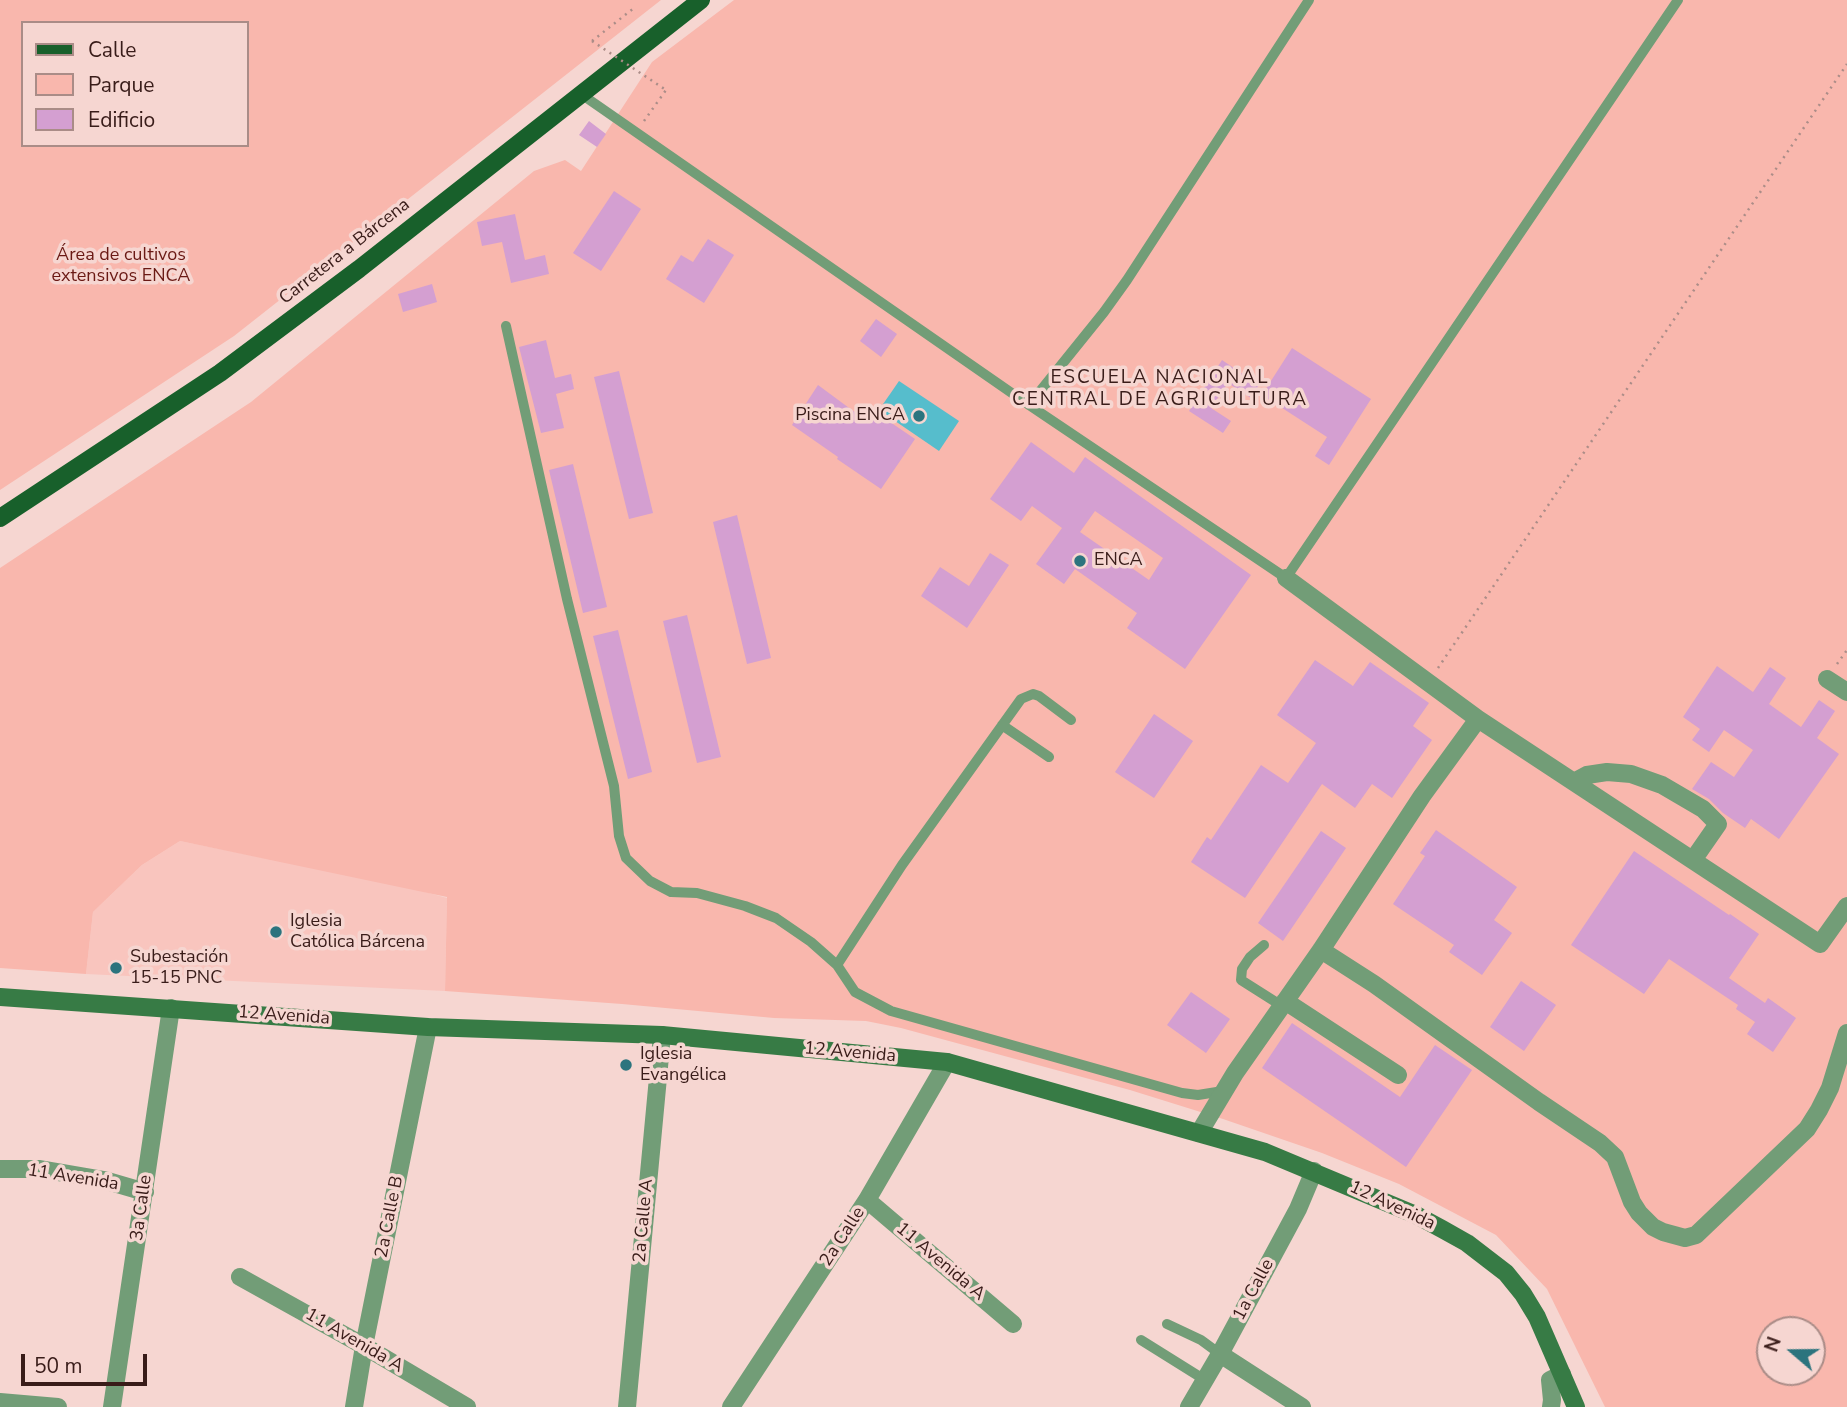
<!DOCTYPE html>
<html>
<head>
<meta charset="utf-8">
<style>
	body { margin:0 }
	#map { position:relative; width:1847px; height:1407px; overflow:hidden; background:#f6d6d1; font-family:"Nunito Sans",sans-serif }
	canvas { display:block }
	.legend { position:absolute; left:21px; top:21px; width:228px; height:126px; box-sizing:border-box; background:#f6d6d1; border:2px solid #aa8c87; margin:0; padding:9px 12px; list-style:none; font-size:21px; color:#391c19 }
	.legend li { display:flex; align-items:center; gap:14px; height:35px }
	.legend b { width:35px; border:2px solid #aa8c87 }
	.north { position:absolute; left:1756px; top:1316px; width:70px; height:70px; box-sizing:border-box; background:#f6d6d1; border:2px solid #aa8c87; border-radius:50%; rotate:290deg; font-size:19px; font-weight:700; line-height:28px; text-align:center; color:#391c19 }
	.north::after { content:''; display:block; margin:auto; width:24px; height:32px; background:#2c747e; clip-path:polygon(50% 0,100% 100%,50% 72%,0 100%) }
	.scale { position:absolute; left:21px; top:1354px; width:126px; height:32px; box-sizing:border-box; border:4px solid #391c19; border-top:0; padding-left:9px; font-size:21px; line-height:24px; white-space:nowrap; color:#391c19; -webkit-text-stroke:5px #f6d6d1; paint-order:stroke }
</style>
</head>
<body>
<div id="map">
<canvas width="1847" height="1407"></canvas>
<ul class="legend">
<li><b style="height:9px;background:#18602b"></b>Calle</li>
<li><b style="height:19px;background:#f9b7ad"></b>Parque</li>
<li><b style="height:19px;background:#d49fd1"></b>Edificio</li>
</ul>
<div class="north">N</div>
<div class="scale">50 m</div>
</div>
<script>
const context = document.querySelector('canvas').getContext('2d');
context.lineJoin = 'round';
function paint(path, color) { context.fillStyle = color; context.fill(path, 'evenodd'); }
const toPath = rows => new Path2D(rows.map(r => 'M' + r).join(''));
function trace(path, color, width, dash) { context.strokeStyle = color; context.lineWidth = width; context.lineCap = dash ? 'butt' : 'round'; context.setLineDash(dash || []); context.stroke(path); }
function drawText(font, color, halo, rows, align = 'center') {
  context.font = font + ' "Nunito Sans",sans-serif'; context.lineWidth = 7; context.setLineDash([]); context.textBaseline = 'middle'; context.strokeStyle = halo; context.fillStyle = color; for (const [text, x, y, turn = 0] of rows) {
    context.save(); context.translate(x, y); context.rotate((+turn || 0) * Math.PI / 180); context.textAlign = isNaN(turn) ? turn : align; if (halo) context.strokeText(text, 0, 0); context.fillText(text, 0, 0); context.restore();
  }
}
paint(toPath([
	[180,841,404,886,447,898,445,991,86,974,93,912,142,865]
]), '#f9c5be');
paint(toPath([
	[0,0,661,0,234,336,0,490],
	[23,23,247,23,247,145,23,145],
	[734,0,1847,0,1847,1407,1605,1407,1547,1289,1496,1235,1399,1184,1322,1153,1223,1119,1130,1090,901,1028,866,1021,774,1018,622,1004,445,991,447,897,180,841,142,865,93,912,86,974,0,968,0,568,251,402,534,171,565,160,581,171,652,62],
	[1770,1330,1812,1330,1812,1372,1770,1372]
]), '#f9b7ad');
paint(toPath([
	[899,381,959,421,939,451,879,410]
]), '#56bdcc');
paint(toPath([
	[589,121,606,134,597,147,579,135],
	[614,191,641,209,601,271,573,253],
	[515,214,525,260,545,255,549,274,511,283,502,242,482,246,477,222],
	[708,239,734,255,704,303,666,279,681,255,693,262],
	[432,284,437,302,403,312,398,294],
	[876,319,897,334,881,357,860,341],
	[546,340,555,378,571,374,574,389,556,394,564,428,541,433,519,347],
	[1292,348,1371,399,1329,465,1315,456,1327,437,1262,395],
	[1222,360,1259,385,1251,398,1228,383,1211,408,1231,421,1223,433,1189,411],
	[619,371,653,513,629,519,594,377],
	[818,385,864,419,871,409,915,439,881,489,837,459,838,457,792,425],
	[1031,442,1074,473,1085,457,1251,575,1185,669,1127,628,1137,613,1075,569,1064,584,1036,564,1062,528,1032,506,1021,521,990,499],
	[1095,511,1163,558,1149,580,1080,532],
	[573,464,607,607,583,613,549,470],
	[737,515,771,658,747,664,713,522],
	[990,553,1009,565,967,628,921,596,940,567,969,586],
	[687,615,721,757,697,763,663,621],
	[618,630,652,772,628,779,593,636],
	[1315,660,1353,686,1370,662,1429,703,1413,726,1432,740,1392,798,1372,784,1355,808,1322,784,1245,898,1191,862,1207,837,1211,840,1261,765,1288,783,1316,743,1277,715],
	[1717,666,1753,692,1770,667,1786,678,1769,704,1801,727,1819,700,1835,711,1817,738,1839,754,1779,839,1751,819,1745,828,1723,813,1709,799,1692,789,1711,762,1734,777,1753,750,1724,730,1709,752,1692,740,1700,729,1683,717],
	[1154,714,1193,741,1154,798,1115,772],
	[1436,830,1517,887,1494,920,1512,933,1482,975,1449,952,1454,945,1393,904,1425,856,1420,853],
	[1321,831,1346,848,1283,941,1258,923],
	[1634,851,1729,915,1730,914,1759,934,1729,978,1765,1003,1768,998,1796,1018,1773,1052,1747,1034,1755,1022,1736,1009,1738,1005,1669,959,1644,994,1571,945],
	[1521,981,1556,1005,1524,1051,1490,1027],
	[1191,992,1230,1019,1206,1053,1167,1025],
	[1292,1023,1400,1097,1435,1045,1472,1070,1406,1167,1262,1068]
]), '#d49fd1');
trace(toPath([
	[592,41,634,8],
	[644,121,666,90],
	[1837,664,1847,650],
	[1438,668,1847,64]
]), '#ac8d88', 2.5, [2, 5]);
trace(toPath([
	[581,94,1029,405,1286,578,1678,0],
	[506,326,567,599,614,786,619,836,626,858,650,881,671,892,697,893,745,906,776,918,811,942,837,965],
	[1029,405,1104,312,1127,280,1309,0],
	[1071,720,1039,696,1033,694,1021,699,902,865,837,965,855,992,891,1011,1182,1093,1198,1095,1223,1091],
	[1002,725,1049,757],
	[1264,945,1250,957,1242,969,1241,980,1282,1006],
	[1167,1324,1201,1340,1220,1354],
	[1141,1340,1205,1380]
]), '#729d77', 10);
trace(toPath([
	[1827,679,1847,692],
	[1478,719,1820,944,1847,906],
	[1574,782,1587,775,1607,772,1631,774,1662,785,1703,809,1718,824,1693,860],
	[1321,950,1374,984,1539,1102,1600,1143,1615,1157,1632,1202,1639,1213,1653,1227,1663,1232,1685,1238,1696,1235,1807,1129,1819,1110,1830,1088,1847,1033],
	[1285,1001,1398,1075],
	[1199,1133,1235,1073,1321,950,1422,796,1478,719,1286,578],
	[0,1169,40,1169,104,1180,145,1192],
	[867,1200,1013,1324],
	[240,1277,364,1346,467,1407],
	[1220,1354,1302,1407],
	[0,1402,58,1407],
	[112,1407,171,1008],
	[354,1407,364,1346,428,1027],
	[627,1407,662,1035],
	[731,1407,867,1200,947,1062],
	[1189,1407,1220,1354,1298,1209,1314,1171],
	[1551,1407,1552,1400,1550,1380,1562,1374]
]), '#729d77', 18);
trace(toPath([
	[0,997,428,1027,662,1035,947,1062,1265,1152,1416,1215,1442,1229,1467,1243,1506,1273,1523,1294,1537,1317,1576,1407]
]), '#377b45', 18);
trace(toPath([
	[0,518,220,373,359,269,701,0]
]), '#18602b', 18);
trace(toPath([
	[592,41,666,90]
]), '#ac8d88', 2.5, [2, 5]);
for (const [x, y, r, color] of [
	[919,416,7,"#2c747e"],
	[1080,561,7,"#2c747e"],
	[276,932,7,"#2c747e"],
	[116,968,7,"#2c747e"],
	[626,1065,7,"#2c747e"]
]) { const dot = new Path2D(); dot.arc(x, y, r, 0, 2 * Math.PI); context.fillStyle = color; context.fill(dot); trace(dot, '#f6d6d1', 2.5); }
drawText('18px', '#391c19', '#f6d6d1', [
	["Carretera a Bárcena",345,252,-38],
	["12 Avenida",284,1016,4],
	["12 Avenida",850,1053,5],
	["11 Avenida",73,1178,9],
	["12 Avenida",1392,1206,25],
	["3a Calle",142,1208,-82],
	["2a Calle B",390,1217,-79],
	["2a Calle A",644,1221,-85],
	["2a Calle",843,1237,-57],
	["11 Avenida A",940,1262,40],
	["1a Calle",1254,1290,-62],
	["11 Avenida A",354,1341,30]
]);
drawText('18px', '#6a1914', '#f6d6d1', [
	["Área de cultivos",121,256],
	["extensivos ENCA",121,277]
]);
drawText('18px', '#391c19', '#f6d6d1', [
	["Piscina ENCA",905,416,"right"],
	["ENCA",1094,561],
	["Iglesia",290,922],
	["Católica Bárcena",290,943],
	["Subestación",130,958],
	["15-15 PNC",130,979],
	["Iglesia",640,1055],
	["Evangélica",640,1076]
], 'left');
context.letterSpacing = '2px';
drawText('19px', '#391c19', '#f6d6d1', [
	["ESCUELA NACIONAL",1160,378],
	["CENTRAL DE AGRICULTURA",1160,400]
]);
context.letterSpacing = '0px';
</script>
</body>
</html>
